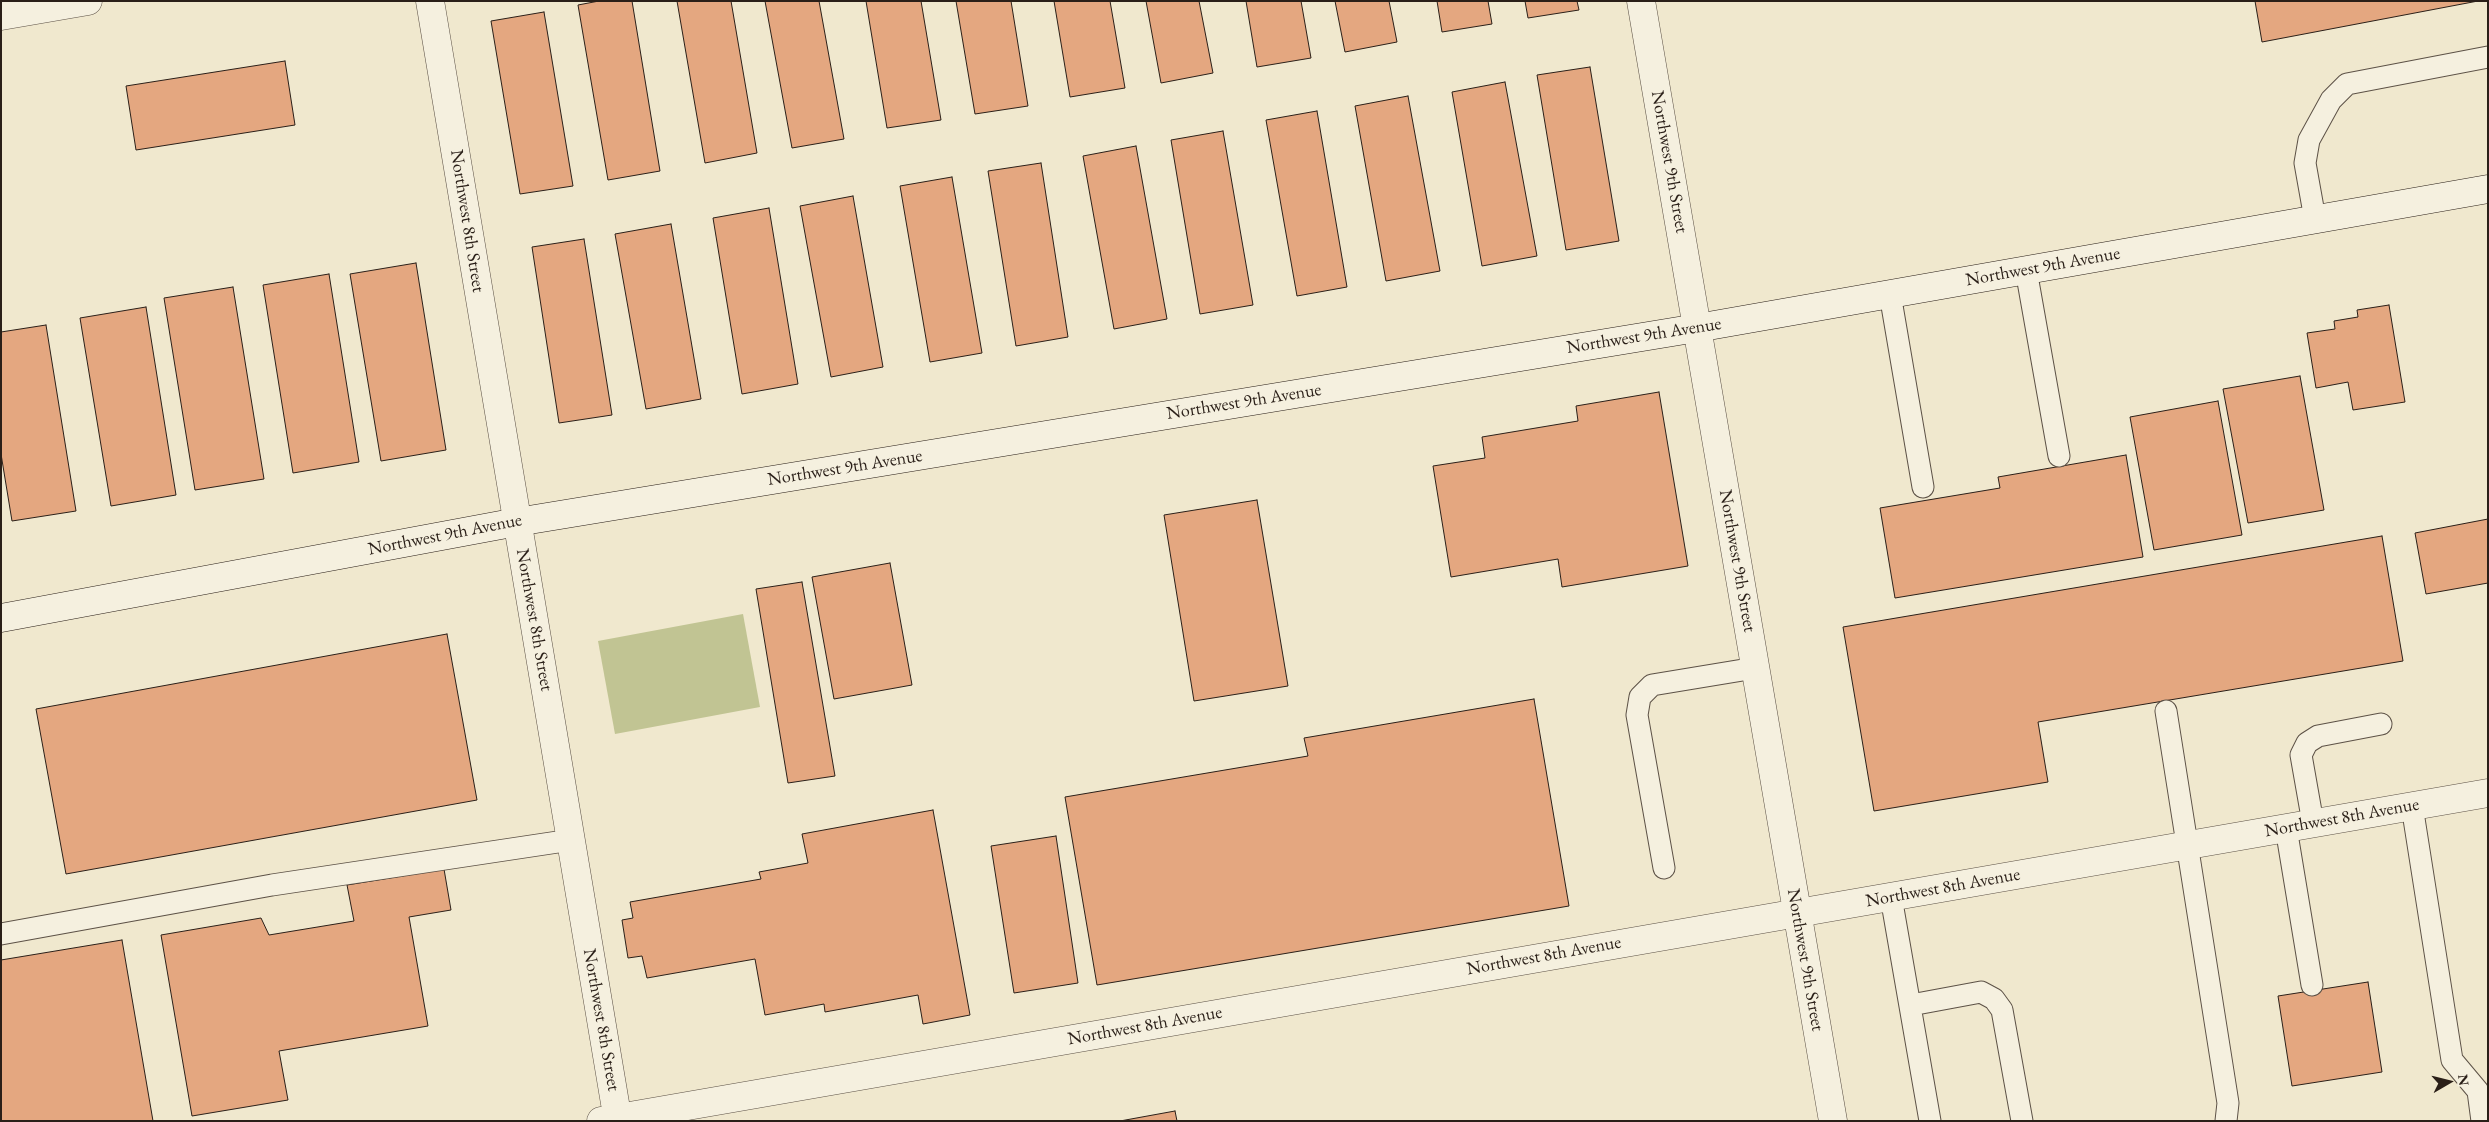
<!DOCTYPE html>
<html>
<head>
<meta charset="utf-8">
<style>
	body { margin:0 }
	#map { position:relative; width:2489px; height:1122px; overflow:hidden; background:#f0e8ce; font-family:"EB Garamond",serif }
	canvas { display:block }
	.frame { position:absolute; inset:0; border:2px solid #2a1f18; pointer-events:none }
	.north { position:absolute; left:2424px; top:1057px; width:50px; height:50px; -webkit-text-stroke:4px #f5f0df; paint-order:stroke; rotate:82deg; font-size:14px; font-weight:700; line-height:20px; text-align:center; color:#2a1f18 }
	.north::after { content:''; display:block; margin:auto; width:18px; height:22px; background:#2a1f18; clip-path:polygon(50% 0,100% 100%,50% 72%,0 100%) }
</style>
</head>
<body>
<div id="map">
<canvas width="2489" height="1122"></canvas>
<div class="frame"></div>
<div class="north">N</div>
</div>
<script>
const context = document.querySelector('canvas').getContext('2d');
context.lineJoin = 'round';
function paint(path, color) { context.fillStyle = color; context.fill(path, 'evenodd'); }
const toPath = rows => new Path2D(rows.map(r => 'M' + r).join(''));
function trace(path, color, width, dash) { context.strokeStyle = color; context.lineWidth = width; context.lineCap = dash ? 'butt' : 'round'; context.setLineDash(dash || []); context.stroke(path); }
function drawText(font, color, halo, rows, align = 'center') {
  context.font = font + ' "EB Garamond",serif'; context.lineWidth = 5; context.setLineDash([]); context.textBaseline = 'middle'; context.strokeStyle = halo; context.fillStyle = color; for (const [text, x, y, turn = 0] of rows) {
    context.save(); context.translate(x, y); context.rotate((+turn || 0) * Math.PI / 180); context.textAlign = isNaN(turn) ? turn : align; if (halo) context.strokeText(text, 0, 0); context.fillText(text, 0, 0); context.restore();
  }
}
paint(toPath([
	[743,614,760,707,615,734,598,641]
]), '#c1c493');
const building = toPath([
	[599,1,632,1,660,171,608,180,578,5,599,1],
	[677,1,731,1,757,153,705,163,677,1],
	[765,1,819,1,844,139,792,148,765,1],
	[866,1,921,1,941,120,887,128,866,1],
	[956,1,1011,1,1028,106,975,114,956,1],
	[1054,1,1110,1,1125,88,1070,97,1054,1],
	[1146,1,1199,1,1213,73,1161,83,1146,1],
	[1246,1,1301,1,1311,58,1257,67,1246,1],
	[1335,1,1389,1,1397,42,1345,52,1335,1],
	[1437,1,1488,1,1492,24,1442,32,1437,1],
	[1525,1,1577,1,1579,10,1528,18,1525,1],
	[2255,1,2478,1,2262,42,2255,1],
	[544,12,573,186,520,194,491,21,544,12],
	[285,61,295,125,136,150,126,86,285,61],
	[1590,67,1619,241,1566,250,1537,75,1590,67],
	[1505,82,1537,256,1482,266,1452,92,1505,82],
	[1408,96,1440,271,1386,281,1355,106,1408,96],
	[1317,111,1347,287,1297,296,1266,120,1317,111],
	[1223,131,1253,305,1200,314,1171,140,1223,131],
	[1136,146,1167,319,1114,329,1083,156,1136,146],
	[1041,163,1068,337,1016,346,988,171,1041,163],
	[952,177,982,353,930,362,900,186,952,177],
	[853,196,883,367,831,377,800,206,853,196],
	[769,208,798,384,742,394,713,218,769,208],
	[671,224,701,399,646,409,615,234,671,224],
	[584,239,612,415,559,423,532,247,584,239],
	[416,263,446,450,381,461,350,274,416,263],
	[329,274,359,462,293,473,263,285,329,274],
	[233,287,264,479,195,490,164,298,233,287],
	[2389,305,2405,402,2353,410,2348,382,2316,388,2307,333,2335,329,2334,321,2358,317,2357,310,2389,305],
	[146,307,176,495,111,506,80,318,146,307],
	[46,325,76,511,12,521,1,454,1,332,46,325],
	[2300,376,2324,510,2248,523,2223,389,2300,376],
	[1659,392,1688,566,1562,587,1558,559,1451,577,1433,466,1485,458,1482,437,1578,421,1576,406,1659,392],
	[2218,401,2242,535,2154,550,2130,417,2218,401],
	[2126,455,2143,557,1895,598,1880,508,2000,488,1998,477,2126,455],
	[1257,500,1288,686,1194,701,1164,515,1257,500],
	[2488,519,2488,583,2426,594,2415,533,2488,519],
	[2382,536,2403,661,2038,722,2048,782,1874,811,1843,627,2382,536],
	[890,563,912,685,834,699,812,577,890,563],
	[802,582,835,776,788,783,756,589,802,582],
	[447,634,477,800,66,874,36,709,447,634],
	[1534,699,1569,906,1097,985,1065,797,1308,756,1304,738,1534,699],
	[933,810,970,1015,923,1024,918,995,825,1012,824,1004,765,1015,755,959,647,978,642,956,628,958,622,920,633,918,630,902,761,879,759,872,808,863,802,834,933,810],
	[1056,836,1078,983,1014,993,991,846,1056,836],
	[444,869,451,910,409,917,428,1026,279,1051,288,1100,192,1116,161,935,261,918,269,935,354,921,347,885,444,869],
	[122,940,153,1121,1,1121,1,960,122,940],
	[2368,982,2382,1072,2292,1086,2278,996,2368,982],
	[1175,1111,1177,1121,1120,1121,1175,1111]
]);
paint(building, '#e4a780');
trace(building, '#2a1f18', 1);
const lane = toPath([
	[2315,219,2305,163,2309,140,2331,100,2347,84,2488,57],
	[2026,270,2059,456],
	[1890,294,1923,487],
	[2166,711,2228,1103,2226,1121],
	[2412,806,2452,1060,2478,1091,2482,1121],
	[2313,823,2301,755,2307,743,2318,736,2381,724],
	[2286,828,2312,985],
	[1664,868,1637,715,1640,697,1652,685,1755,668],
	[1891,897,1930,1121],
	[1,934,272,885,571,840],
	[1911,1005,1981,992,1994,999,2002,1010,2022,1121]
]);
const street = toPath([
	[430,1,618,1121],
	[1641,1,1833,1121],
	[1,16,88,1],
	[601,1121,2488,793]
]);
const secondary = toPath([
	[1,618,517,522,1697,328,2488,189]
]);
trace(lane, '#5c5146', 23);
trace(street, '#5c5146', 29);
trace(secondary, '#2a1f18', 29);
trace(lane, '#f5f0df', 21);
trace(street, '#f5f0df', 28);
trace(secondary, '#f5f0df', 28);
drawText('18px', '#2a1f18', '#f5f0df', [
	["Northwest 9th Street",1669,162,80],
	["Northwest 8th Street",467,221,81],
	["Northwest 9th Avenue",2043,267,-10],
	["Northwest 9th Avenue",1644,336,-9],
	["Northwest 9th Avenue",1244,402,-9],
	["Northwest 9th Avenue",845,468,-9],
	["Northwest 9th Avenue",445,535,-11],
	["Northwest 9th Street",1737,561,80],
	["Northwest 8th Street",534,620,80],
	["Northwest 8th Avenue",2342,818,-10],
	["Northwest 8th Avenue",1943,888,-10],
	["Northwest 8th Avenue",1544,956,-10],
	["Northwest 9th Street",1805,960,80],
	["Northwest 8th Street",601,1020,80],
	["Northwest 8th Avenue",1145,1026,-10]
]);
</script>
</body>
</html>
